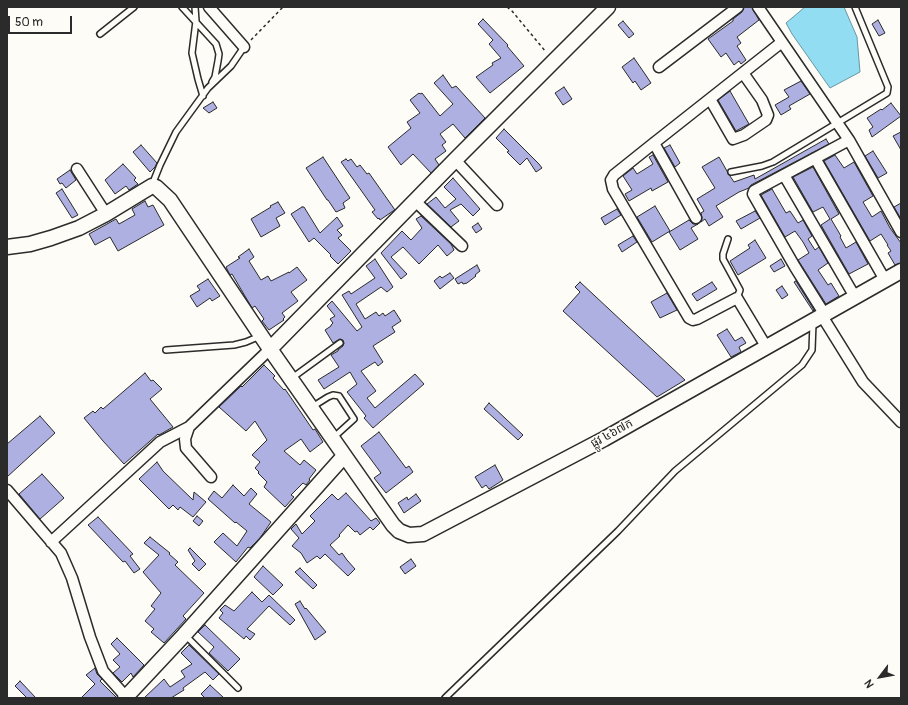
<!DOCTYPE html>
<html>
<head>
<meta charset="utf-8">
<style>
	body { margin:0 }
	#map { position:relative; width:908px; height:705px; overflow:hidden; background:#fdfcf7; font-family:Pangolin,sans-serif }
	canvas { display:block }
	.frame { position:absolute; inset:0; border:8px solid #2b2b2b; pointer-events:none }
	.north { position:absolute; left:860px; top:657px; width:40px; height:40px; -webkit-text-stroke:3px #fdfcf7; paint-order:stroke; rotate:238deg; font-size:11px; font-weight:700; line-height:16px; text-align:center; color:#2b2b2b }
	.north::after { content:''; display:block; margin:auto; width:14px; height:18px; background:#2b2b2b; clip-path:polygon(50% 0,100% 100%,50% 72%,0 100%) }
	.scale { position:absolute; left:8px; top:16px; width:64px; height:18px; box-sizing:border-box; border:2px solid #2b2b2b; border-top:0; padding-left:5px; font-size:12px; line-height:14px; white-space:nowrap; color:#2b2b2b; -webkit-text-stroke:3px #fdfcf7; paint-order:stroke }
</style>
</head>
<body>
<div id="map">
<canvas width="908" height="705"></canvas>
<div class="frame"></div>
<div class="north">N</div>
<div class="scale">50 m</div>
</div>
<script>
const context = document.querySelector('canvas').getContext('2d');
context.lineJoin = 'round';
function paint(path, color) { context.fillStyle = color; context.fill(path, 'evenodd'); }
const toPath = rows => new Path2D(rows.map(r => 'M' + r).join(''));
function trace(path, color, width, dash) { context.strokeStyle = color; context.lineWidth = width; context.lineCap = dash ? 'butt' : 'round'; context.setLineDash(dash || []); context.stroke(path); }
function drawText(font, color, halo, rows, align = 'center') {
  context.font = font + ' Pangolin,"Noto Sans Khmer",sans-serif'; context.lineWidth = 3; context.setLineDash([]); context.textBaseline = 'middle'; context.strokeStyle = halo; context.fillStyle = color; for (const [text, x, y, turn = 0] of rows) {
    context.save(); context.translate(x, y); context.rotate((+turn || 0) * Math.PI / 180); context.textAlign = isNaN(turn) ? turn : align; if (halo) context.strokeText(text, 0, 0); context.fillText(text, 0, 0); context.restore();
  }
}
const water = toPath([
	[805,7,844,7,857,37,860,72,830,88,792,34,786,23,805,7]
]);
paint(water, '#92ddf2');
trace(water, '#6996a2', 1);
const building = toPath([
	[744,7,752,7,759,20,737,37,741,43,737,46,746,60,741,64,739,61,734,65,726,53,721,57,708,39,733,21,733,19,742,12,744,7],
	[483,19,508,45,507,46,524,66,490,93,476,77,493,65,492,63,501,58,489,44,493,40,478,24,483,19],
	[878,20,885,33,879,36,872,24,878,20],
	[623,21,634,34,629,38,618,25,623,21],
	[634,58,645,74,651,83,641,90,635,81,633,83,622,67,634,58],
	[443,75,452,88,456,86,485,118,465,138,453,124,440,134,446,142,442,145,446,151,435,159,439,165,431,173,413,154,401,165,388,147,411,128,407,122,420,113,410,100,419,93,420,94,422,93,440,116,453,104,434,83,443,75],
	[801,81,810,94,789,106,791,109,781,115,775,105,789,97,784,90,801,81],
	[564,87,572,99,563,105,555,93,564,87],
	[730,91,749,124,736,131,718,100,730,91],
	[213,102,217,108,209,113,203,108,213,102],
	[891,103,901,116,872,137,869,130,873,127,867,118,881,109,882,110,891,103],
	[504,129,539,164,542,168,536,172,527,158,520,165,507,152,509,151,496,138,504,129],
	[901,132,901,150,893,136,901,132],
	[826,139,829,144,751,185,749,188,739,192,716,206,723,217,709,226,705,219,701,222,702,218,701,213,704,211,697,199,715,188,702,167,719,157,727,171,728,174,730,176,734,182,754,175,755,179,826,139],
	[141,145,157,163,155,167,150,172,133,152,141,145],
	[670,145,680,163,675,167,664,148,670,145],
	[873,151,887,173,878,178,865,156,873,151],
	[653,155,668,182,652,191,651,188,629,201,625,194,632,190,623,176,633,168,637,174,653,164,649,157,653,155],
	[835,155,844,168,854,162,873,196,863,202,872,217,881,211,890,228,901,243,901,263,895,265,888,253,891,251,887,245,888,245,881,234,870,241,824,161,835,155],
	[323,157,350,198,343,203,345,208,336,212,328,200,327,200,306,168,323,157],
	[346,159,348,161,351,159,357,167,360,165,367,174,369,173,395,210,393,211,380,220,379,218,378,219,372,212,375,210,341,162,346,159],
	[123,164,136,178,134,180,138,184,129,190,126,186,115,194,105,180,123,164],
	[813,167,839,214,831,219,841,236,840,237,846,248,856,242,868,264,849,274,821,225,830,219,823,207,813,212,793,177,813,167],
	[70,170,76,180,66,188,62,183,60,184,57,179,70,170],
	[453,178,480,209,473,216,461,204,450,210,459,221,451,227,427,204,436,197,445,208,456,199,444,187,453,178],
	[62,189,78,215,72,218,56,193,62,189],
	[772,189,786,213,790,211,798,223,803,220,812,236,808,239,815,250,819,247,828,263,818,270,828,285,831,283,839,296,826,304,798,260,809,253,803,242,795,231,785,237,761,195,772,189],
	[145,201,148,207,153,205,164,225,118,251,110,237,95,245,89,234,116,219,119,224,135,215,132,209,145,201],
	[278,202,285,213,276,218,280,226,261,237,251,219,271,207,270,206,278,202],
	[901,203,901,219,894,207,901,203],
	[655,206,670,231,652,242,637,217,655,206],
	[302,207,304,207,320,233,337,217,343,226,337,230,342,235,338,238,351,251,338,264,330,256,331,255,314,238,309,242,291,214,302,207],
	[617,209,621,215,605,225,601,218,617,209],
	[755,211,760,218,741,229,736,221,755,211],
	[421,216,451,244,454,250,447,256,438,245,419,264,403,247,391,257,407,274,401,279,381,253,402,231,411,240,422,228,416,219,421,216],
	[689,220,693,224,698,224,691,228,698,239,680,250,669,232,689,220],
	[478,223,482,229,476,233,472,227,478,223],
	[633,236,637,242,622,252,618,245,633,236],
	[755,240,766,258,738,275,730,261,750,248,748,245,755,240],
	[249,249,254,257,249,261,261,280,268,276,271,281,289,272,289,273,297,267,307,280,291,292,298,301,282,313,285,317,283,319,284,320,269,330,262,321,264,319,255,306,252,308,232,274,230,275,226,267,240,258,238,257,249,249],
	[375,259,393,287,387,292,381,287,356,304,365,319,376,312,379,316,383,313,385,316,394,310,401,321,392,327,395,332,373,346,383,362,378,366,375,362,361,371,376,391,367,398,375,408,415,374,424,384,373,428,364,418,366,416,347,392,357,384,350,372,324,389,318,380,339,367,331,355,338,351,338,350,343,346,344,343,343,340,340,339,333,343,325,330,331,326,331,325,333,323,330,319,335,316,327,306,332,301,357,331,362,327,342,295,349,291,351,294,375,278,366,266,375,259],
	[781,259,785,266,774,272,770,266,781,259],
	[477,265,480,271,475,275,476,276,467,283,463,284,462,282,458,284,455,279,477,265],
	[450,273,454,278,440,289,434,281,440,276,442,278,450,273],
	[208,279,220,296,212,301,210,298,197,307,190,296,200,290,197,286,208,279],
	[796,281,814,310,813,311,794,282,796,281],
	[580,282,685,380,657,397,563,311,580,292,575,287,580,282],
	[712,282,717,289,697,301,692,294,712,282],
	[782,286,788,295,782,299,776,290,782,286],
	[667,293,677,310,660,318,651,302,667,293],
	[727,329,735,341,742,337,746,343,739,347,741,352,731,357,717,335,727,329],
	[264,365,275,376,273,378,284,390,285,389,313,430,315,429,323,442,310,452,301,439,284,451,300,465,304,460,316,470,309,479,310,480,306,485,303,483,291,495,294,497,285,507,264,487,267,482,258,473,259,472,255,468,260,462,252,455,267,440,255,421,246,431,219,407,241,386,242,387,264,365],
	[145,373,151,381,153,380,162,389,150,399,173,427,159,435,158,434,124,464,103,441,84,418,93,411,95,413,101,407,103,409,145,373],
	[489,403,523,435,518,440,484,409,489,403],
	[40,416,55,433,7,477,7,444,40,416],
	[379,432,406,468,409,466,413,472,386,493,374,478,381,473,361,446,379,432],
	[157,462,163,471,193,500,194,492,206,502,193,517,180,507,178,510,173,505,169,509,139,479,157,462],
	[495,465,503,480,489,489,486,485,482,488,475,477,495,465],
	[42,474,64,498,40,519,19,494,42,474],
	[233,485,244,496,251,488,257,494,249,504,271,522,260,538,250,548,248,547,236,562,214,542,223,533,237,546,247,531,236,522,235,523,208,499,214,491,222,498,233,485],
	[346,493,371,521,376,518,380,523,373,530,370,527,360,535,357,531,355,532,348,525,339,535,340,536,330,545,339,555,342,553,347,560,355,569,348,576,325,554,320,559,317,556,307,563,301,553,292,546,299,538,291,529,296,524,302,534,315,521,310,516,332,494,338,500,346,493],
	[416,494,421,501,404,513,398,503,407,497,408,500,416,494],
	[197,516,203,521,199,526,193,521,197,516],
	[98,517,133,554,130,556,140,569,134,573,125,561,123,562,88,525,98,517],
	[150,537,170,553,169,554,178,562,175,565,204,593,183,616,186,619,164,643,151,632,154,629,145,621,155,609,151,606,161,593,143,572,159,555,144,543,150,537],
	[190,548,206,564,199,571,192,564,195,561,188,550,190,548],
	[411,559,416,566,405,574,400,567,411,559],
	[263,566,283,585,273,595,254,577,263,566],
	[300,568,317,585,313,589,295,572,300,568],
	[252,592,262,602,269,595,295,620,290,625,269,606,247,629,255,634,250,640,246,636,244,639,219,618,223,613,220,610,225,605,234,611,252,592],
	[300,601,305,609,306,608,326,632,315,640,295,604,300,601],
	[205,625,240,659,228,671,209,653,214,647,198,632,205,625],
	[117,638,144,665,133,677,131,673,122,682,113,673,120,667,113,660,120,654,111,644,117,638],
	[189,645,219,674,213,680,205,672,183,688,184,690,171,698,144,698,164,679,170,687,185,677,181,671,192,664,181,653,189,645],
	[95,668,97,674,102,679,100,681,117,698,81,698,95,684,86,675,95,668],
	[20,681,36,698,27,698,15,686,20,681],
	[210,685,224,698,205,698,201,694,210,685]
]);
paint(building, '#aeb0e1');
trace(building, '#2b2b2b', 1);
const lane = toPath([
	[182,7,216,44,219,54,218,61,215,77,212,82],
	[195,7,196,21,192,53,198,79,203,96],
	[100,34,134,7],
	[731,172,762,166,773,162,887,93,888,87,855,7],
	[152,185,160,165,176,132,208,88,231,66,244,47],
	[728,239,723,254,723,259,740,290,737,298],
	[166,350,234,345,246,342,260,336],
	[292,378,340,343],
	[312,407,328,397,333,395,339,396,354,419,333,438],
	[185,635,238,688],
	[445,698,618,531,675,471,802,365,812,350,813,323]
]);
const street = toPath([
	[209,7,244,47],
	[758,7,849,140,901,232],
	[659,67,738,7],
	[710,99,733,139,744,135,766,120,768,115,762,100,743,73],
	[654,143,782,42],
	[815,158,885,280],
	[455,160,497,205],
	[77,169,106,214],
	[784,175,855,297],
	[415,201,462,246],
	[696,218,654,143,614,175,611,180,613,189,689,318,693,320,697,319,737,298,767,348],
	[825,315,795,267,753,194,754,191,849,140],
	[822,316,863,382,901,422],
	[189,427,185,439,186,448,211,477],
	[7,490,61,553,72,578,90,637,103,671,127,698],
	[51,542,160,442,189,427,270,349]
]);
const secondary = toPath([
	[7,247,30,244,51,238,79,228,106,214,152,186,156,187,170,200,270,349,393,525,399,531,409,535,423,534,604,439,901,271],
	[270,349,455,160,608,7],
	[125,698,184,635,344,456]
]);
trace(lane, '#2b2b2b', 8);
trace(street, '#2b2b2b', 13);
trace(secondary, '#2b2b2b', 17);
trace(toPath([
	[507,7,512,11,546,52],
	[251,40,283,7]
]), '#2b2b2b', 1.5, [3, 3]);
trace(lane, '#fdfcf7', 5);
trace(street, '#fdfcf7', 10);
trace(secondary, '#fdfcf7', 14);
drawText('12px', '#2b2b2b', '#fdfcf7', [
	["ផ្លូវ ៤៦៧ក",612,434,-29]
]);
</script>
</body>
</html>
